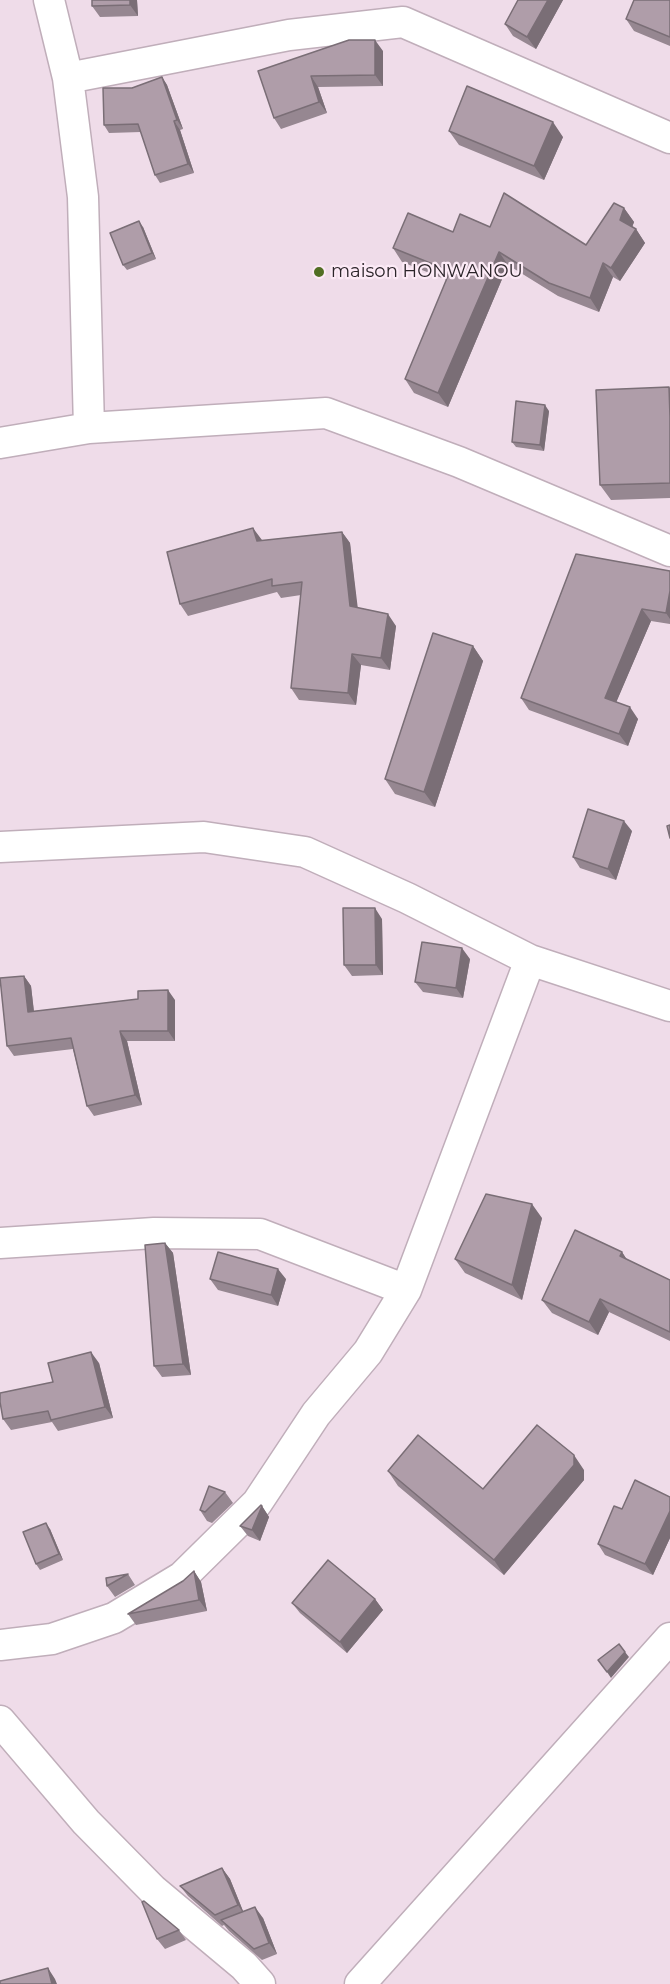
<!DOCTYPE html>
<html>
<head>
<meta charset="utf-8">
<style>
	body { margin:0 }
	canvas { display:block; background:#efdce9 }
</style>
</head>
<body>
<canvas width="670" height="1984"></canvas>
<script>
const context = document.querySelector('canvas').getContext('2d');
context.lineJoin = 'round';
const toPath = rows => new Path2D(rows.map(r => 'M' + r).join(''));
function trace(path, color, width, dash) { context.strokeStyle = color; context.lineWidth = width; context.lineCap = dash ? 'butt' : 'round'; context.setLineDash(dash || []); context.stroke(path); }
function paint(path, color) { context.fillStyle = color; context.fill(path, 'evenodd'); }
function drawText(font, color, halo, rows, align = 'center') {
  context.font = font + ' Montserrat,sans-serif'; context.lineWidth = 4.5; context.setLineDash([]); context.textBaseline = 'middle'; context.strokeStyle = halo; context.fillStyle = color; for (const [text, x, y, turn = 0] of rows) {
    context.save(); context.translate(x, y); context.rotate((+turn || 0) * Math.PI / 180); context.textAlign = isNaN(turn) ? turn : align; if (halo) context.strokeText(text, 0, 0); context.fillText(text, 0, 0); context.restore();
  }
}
const street = toPath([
	[68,78,289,35,403,22,670,138],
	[89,428,326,413,459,462,670,551],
	[0,443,89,428,83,197,68,78,49,0],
	[0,847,204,837,305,852,407,898,530,960,670,1006],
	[0,1243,154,1233,260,1234,406,1290],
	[0,1645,52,1639,114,1618,182,1577,257,1503,316,1414,368,1352,406,1290,530,960],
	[0,1721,86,1822,153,1890,244,1966,260,1984],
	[360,1984,670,1638]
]);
trace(street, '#c0aeba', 33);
trace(street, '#fff', 30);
paint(toPath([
	[137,0,138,16,100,17,92,6],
	[518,0,563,0,536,49,513,36,505,24],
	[670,0,670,46,634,31,626,19],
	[383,51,383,86,318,87,327,113,281,129,274,118,258,71],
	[162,77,167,85,183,129,180,130,194,173,160,183,155,175,141,132,109,133,104,125,132,88],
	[449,131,563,137,544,180,459,145],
	[624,208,634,222,632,227,636,229,645,243,620,281,613,277,599,312,558,296,508,265,448,407,414,393,405,379,447,280,402,262,393,248,453,232,490,227,586,245],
	[143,227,156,259,127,270,123,265],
	[669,387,670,388,670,498,611,500,600,485],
	[549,411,544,451,516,447,512,442],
	[342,532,350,543,357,608,396,626,390,670,361,665,356,705,299,700,291,688,301,595,281,598,277,592,188,616,180,604,262,541],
	[670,571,670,624,651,621,616,702,638,719,628,746,529,710,521,698],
	[473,646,483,661,435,807,395,794,385,779],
	[632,831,616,880,580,868,573,857],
	[382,919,383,975,352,976,344,965],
	[470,959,463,998,423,992,415,982],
	[24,976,31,986,34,1011,175,1000,175,1041,127,1041,142,1105,94,1116,87,1106,73,1049,14,1056,7,1046],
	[542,1218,522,1300,465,1273,455,1259],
	[165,1243,173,1253,191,1375,162,1377,154,1366],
	[622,1252,627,1260,670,1280,670,1341,609,1312,598,1335,552,1313,542,1300],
	[210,1279,286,1279,278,1306,218,1290],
	[99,1363,113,1418,58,1431,52,1422,11,1430,3,1419,53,1382],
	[584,1470,584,1480,504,1575,398,1486,388,1471,483,1489],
	[225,1492,233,1503,212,1523,207,1521,200,1510],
	[670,1497,670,1538,653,1575,605,1555,598,1544,622,1509],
	[262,1506,269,1517,260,1541,248,1536,240,1526],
	[50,1529,63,1560,40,1570,36,1564],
	[194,1571,201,1582,207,1611,136,1625,128,1614,183,1581],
	[128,1574,135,1585,115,1597,107,1586],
	[375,1599,383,1610,347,1653,300,1613,292,1603],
	[222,1868,230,1879,243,1911,263,1918,277,1954,262,1960,229,1931,224,1925,222,1926,188,1896,180,1886],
	[179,1930,186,1940,165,1949,157,1939]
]), '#968791');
paint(toPath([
	[130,0,137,0,138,16,130,5],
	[548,0,563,0,536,49,527,37],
	[375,40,383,51,383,86,375,75],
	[311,76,318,87,327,113,319,102],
	[162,77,167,85,183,129,177,120],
	[174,121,180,130,194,173,188,164],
	[553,122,563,137,544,180,534,166],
	[624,208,634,222,630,233,620,220],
	[139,221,143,227,156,259,152,253],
	[636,229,645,243,620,281,611,268],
	[499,252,508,265,448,407,438,393],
	[603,263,613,277,599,312,590,298],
	[545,405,549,411,544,451,540,445],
	[253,528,262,540,265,553,257,541],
	[342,532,350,543,359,618,350,606],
	[670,591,670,619,666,613],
	[642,609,651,621,613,710,605,698],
	[388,614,396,626,390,670,381,658],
	[473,646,483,661,435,807,424,792],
	[352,654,361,665,356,705,348,693],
	[630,707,638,719,628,746,619,734],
	[624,821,632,831,616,880,608,869],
	[375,908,382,919,383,975,376,965],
	[462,948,470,959,463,998,456,988],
	[24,976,31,986,35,1022,28,1012],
	[168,990,175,1000,175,1041,168,1031],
	[120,1031,127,1041,142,1105,135,1095],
	[532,1204,542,1218,522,1300,512,1285],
	[165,1243,173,1253,191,1375,183,1364],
	[622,1252,631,1266,620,1256],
	[278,1269,286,1279,278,1306,271,1295],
	[600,1299,609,1312,598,1335,589,1322],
	[91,1352,99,1363,113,1418,105,1407],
	[574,1455,584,1470,584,1480,504,1575,494,1560],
	[262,1506,269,1517,260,1541,252,1530],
	[670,1511,670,1538,653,1575,645,1564],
	[46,1523,50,1529,63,1560,59,1554],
	[194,1571,201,1582,207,1611,199,1600],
	[375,1599,383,1610,347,1653,340,1642],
	[625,1652,629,1657,611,1678,607,1672],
	[222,1868,230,1879,245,1916,238,1905],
	[255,1907,263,1918,277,1954,269,1943],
	[48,1968,55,1979,57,1984,52,1984]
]), '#7a6e76');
const building = toPath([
	[92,0,130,0,130,5,92,6,92,0],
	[518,0,548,0,527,37,505,24,518,0],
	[634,0,670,0,670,37,626,19,634,0],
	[349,40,375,40,375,75,311,76,319,102,274,118,258,71,349,40],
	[162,77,177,120,174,121,188,164,155,175,138,124,104,125,103,88,132,88,162,77],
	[467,86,553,122,534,166,449,131,467,86],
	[504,193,586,245,614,203,624,208,620,220,636,229,611,268,603,263,590,298,549,283,499,252,438,393,405,379,450,271,393,248,408,213,453,232,460,214,490,227,504,193],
	[139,221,152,253,123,265,110,233,139,221],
	[669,387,670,417,670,483,600,485,596,390,669,387],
	[516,401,545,405,540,445,512,442,516,401],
	[253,528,257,541,342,532,350,606,388,614,381,658,352,654,348,693,291,688,302,582,272,586,272,579,180,604,167,552,253,528],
	[576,554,670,571,670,591,666,613,642,609,605,698,630,707,619,734,521,698,576,554],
	[433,633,473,646,424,792,385,779,433,633],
	[588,809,624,821,608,869,573,857,588,809],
	[670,825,670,838,667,826,670,825],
	[343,908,375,908,376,965,344,965,343,908],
	[422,942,462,948,456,988,415,982,422,942],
	[24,976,28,1012,138,999,138,991,168,990,168,1031,120,1031,135,1095,87,1106,71,1038,7,1046,0,978,24,976],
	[486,1194,532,1204,512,1285,455,1259,486,1194],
	[575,1230,622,1252,620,1256,670,1280,670,1332,600,1299,589,1322,542,1300,575,1230],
	[165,1243,183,1364,154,1366,145,1245,165,1243],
	[218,1252,278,1269,271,1295,210,1279,218,1252],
	[91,1352,105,1407,51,1420,48,1411,3,1419,0,1402,0,1393,53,1382,48,1363,91,1352],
	[537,1425,574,1455,574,1465,494,1560,388,1471,418,1435,483,1489,537,1425],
	[635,1480,670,1497,670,1511,645,1564,598,1544,614,1506,622,1509,635,1480],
	[209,1486,225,1492,205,1512,200,1510,209,1486],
	[261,1505,262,1506,252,1530,240,1526,261,1505],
	[46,1523,59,1554,36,1564,23,1532,46,1523],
	[328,1560,375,1599,340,1642,292,1603,328,1560],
	[194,1571,199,1600,128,1614,183,1581,194,1571],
	[128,1574,107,1586,106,1578,128,1574],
	[619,1644,625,1652,607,1672,598,1660,619,1644],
	[222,1868,238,1905,215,1915,180,1886,222,1868],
	[144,1901,179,1930,157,1939,142,1902,144,1901],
	[255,1907,269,1943,254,1949,221,1920,255,1907],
	[48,1968,52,1984,0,1984,0,1981,48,1968]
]);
paint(building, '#af9da9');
trace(building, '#7a6e76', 1.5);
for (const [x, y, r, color] of [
	[319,272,6,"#516e23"]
]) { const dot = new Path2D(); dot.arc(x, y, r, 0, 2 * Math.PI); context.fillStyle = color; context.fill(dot); trace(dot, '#fceaf6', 2); }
drawText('18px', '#2b2429', '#fceaf6', [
	["maison HONWANOU",331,272]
], 'left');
</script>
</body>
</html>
